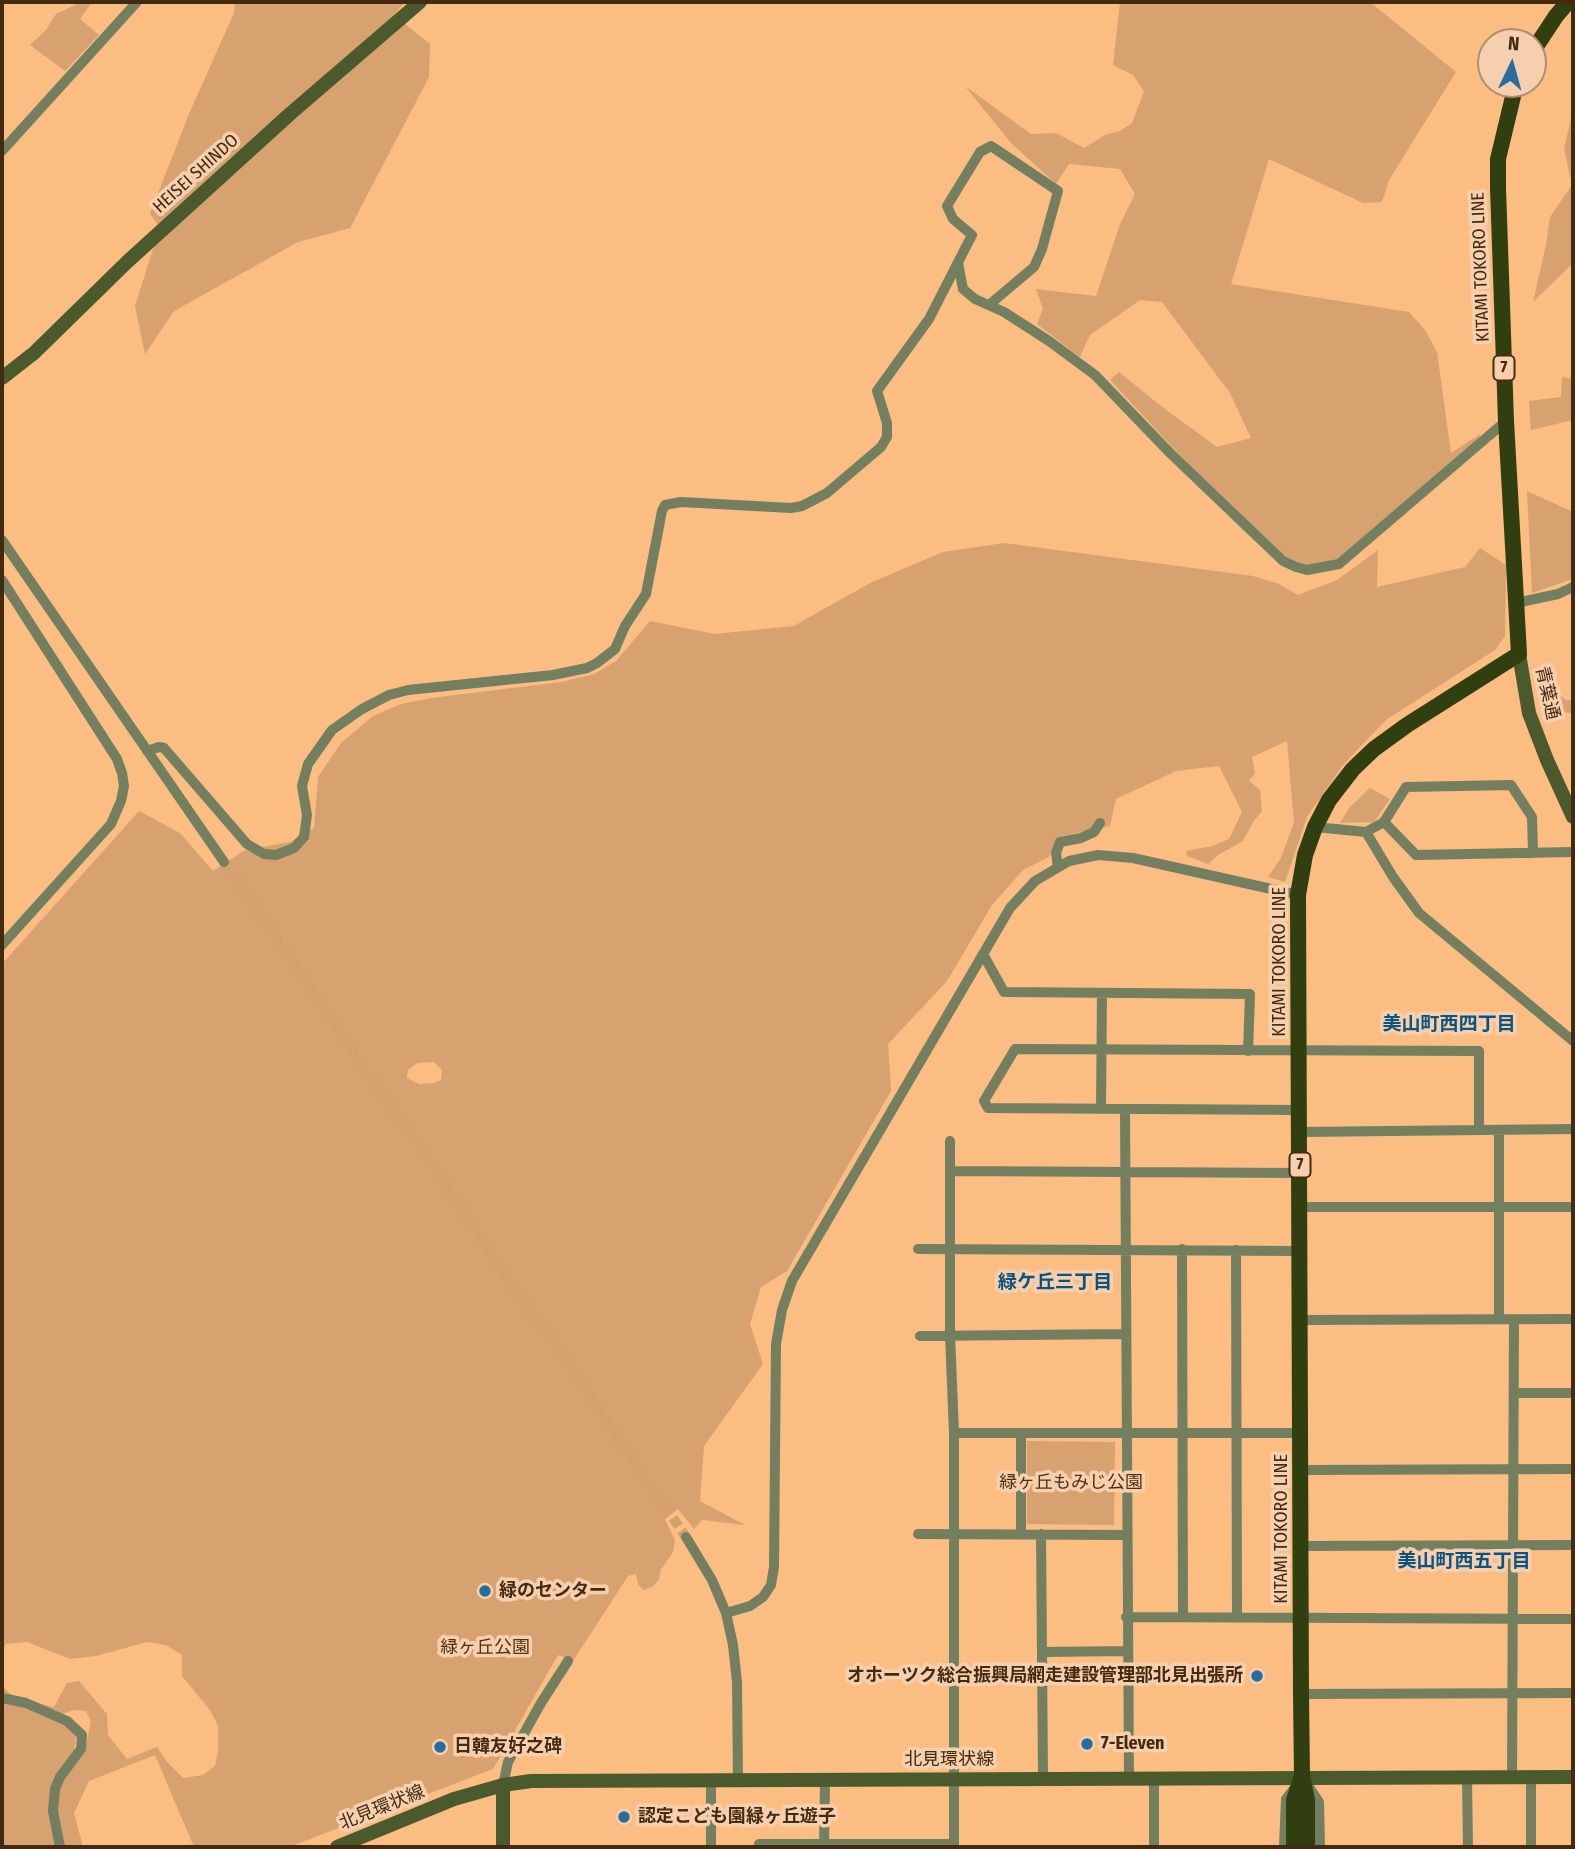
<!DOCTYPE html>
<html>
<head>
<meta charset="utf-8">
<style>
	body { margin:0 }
	#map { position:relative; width:1575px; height:1849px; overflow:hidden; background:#fbbd82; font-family:"Fira Sans Condensed",sans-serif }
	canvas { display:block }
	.frame { position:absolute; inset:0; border:4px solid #432b12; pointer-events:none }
	.north { position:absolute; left:1477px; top:28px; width:70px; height:70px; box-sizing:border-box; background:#f6d0ae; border:2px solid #ae8e70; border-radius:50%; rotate:5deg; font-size:19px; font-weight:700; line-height:28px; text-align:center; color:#432b12 }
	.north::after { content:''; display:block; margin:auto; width:24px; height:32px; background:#266ea2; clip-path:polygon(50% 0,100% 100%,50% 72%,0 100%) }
</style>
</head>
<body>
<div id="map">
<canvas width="1575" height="1849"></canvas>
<div class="frame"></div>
<div class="north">N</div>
</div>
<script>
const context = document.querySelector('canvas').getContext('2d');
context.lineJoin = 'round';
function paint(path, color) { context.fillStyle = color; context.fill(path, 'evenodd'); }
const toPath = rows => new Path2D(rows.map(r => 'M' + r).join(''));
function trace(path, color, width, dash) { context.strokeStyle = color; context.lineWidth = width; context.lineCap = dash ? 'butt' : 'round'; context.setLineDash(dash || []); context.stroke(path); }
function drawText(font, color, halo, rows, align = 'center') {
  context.font = font + ' "Fira Sans Condensed","Noto Sans JP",sans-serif'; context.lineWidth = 7; context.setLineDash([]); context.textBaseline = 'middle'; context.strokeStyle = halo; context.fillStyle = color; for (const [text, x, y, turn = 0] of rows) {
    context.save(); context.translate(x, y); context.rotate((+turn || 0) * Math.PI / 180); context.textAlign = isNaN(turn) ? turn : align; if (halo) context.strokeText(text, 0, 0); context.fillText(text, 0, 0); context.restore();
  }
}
paint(toPath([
	[81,2,92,2,80,19,99,35,65,71,30,45,46,30,56,14],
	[235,2,405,2,394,15,430,44,429,77,350,228,298,242,174,311,145,354,135,306,160,227,150,214,189,114,234,13],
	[1120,2,1370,2,1456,72,1389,180,1382,202,1363,203,1269,159,1231,284,1409,312,1425,330,1437,352,1451,453,1480,434,1477,444,1334,563,1310,568,1288,559,1204,481,1110,380,1119,372,1161,406,1217,447,1251,438,1230,393,1162,302,1140,300,1090,335,1080,357,1037,324,1043,309,1036,289,1096,296,1120,224,1135,194,1120,169,1069,164,1056,184,1011,143,965,86,1031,134,1056,133,1084,148,1105,135,1120,131,1132,123,1144,91,1133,75,1113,65],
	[1573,110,1573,263,1533,302,1546,245,1550,217,1572,185,1564,149],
	[1562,377,1573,379,1573,420,1531,430,1529,401,1561,397],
	[1527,491,1573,512,1573,579,1532,593],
	[1004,543,1253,576,1279,584,1298,595,1337,580,1378,550,1377,587,1465,567,1480,548,1506,565,1505,636,1495,650,1386,720,1343,765,1307,817,1285,882,1268,877,1281,858,1294,822,1287,741,1252,757,1255,773,1249,781,1260,790,1262,811,1253,822,1243,841,1218,855,1208,864,1187,856,1186,851,1212,846,1229,839,1242,812,1219,766,1176,771,1116,799,1110,826,1058,837,1049,857,1023,870,992,905,947,981,888,1044,891,1091,787,1271,761,1287,750,1324,763,1364,704,1446,700,1501,745,1525,702,1520,694,1529,678,1509,665,1519,675,1540,673,1552,660,1571,659,1580,652,1587,643,1590,638,1584,636,1574,628,1576,573,1661,558,1655,493,1769,289,1847,194,1847,155,1755,89,1781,74,1813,83,1847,2,1847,2,1686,23,1706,42,1704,54,1707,67,1683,79,1681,107,1714,108,1735,127,1759,157,1747,167,1762,183,1778,203,1775,215,1766,218,1752,218,1726,210,1710,182,1676,182,1655,166,1645,147,1642,96,1656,70,1659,27,1642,6,1644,2,1651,2,964,139,811,180,833,213,871,245,850,290,842,314,828,318,777,341,743,373,716,401,704,431,698,561,682,594,674,616,661,650,621,714,634,794,626,870,583,943,552],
	[434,1062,442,1070,441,1080,434,1083,419,1084,407,1078,408,1070,417,1063],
	[73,1710,86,1711,91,1722,86,1745,79,1760,72,1768,76,1736,63,1714],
	[1558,694,1566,700,1573,701,1573,713,1560,712],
	[1370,788,1390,799,1374,822,1340,823,1350,807],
	[1027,1441,1115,1442,1114,1525,1027,1524]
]), '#d7a26f');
trace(toPath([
	[1573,88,1573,143]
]), '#a37ed0', 2.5);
trace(toPath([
	[224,862,686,1537]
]), '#d6a06c', 10, [10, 5]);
trace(toPath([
	[2,151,137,2],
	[958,263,963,289,975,299,1004,312,1049,341,1095,375,1171,454,1283,561,1296,567,1307,570,1339,564,1506,421],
	[2,540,224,862],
	[2,580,117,759,122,773,124,786,121,801,111,824,2,945],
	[1516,603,1558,594,1573,587],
	[147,751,159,747,164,748,247,844,264,854,276,855,294,848,304,837,307,815,302,786,308,764,332,730,362,709,389,695,408,690,553,675,587,668,597,663,615,649,625,626,646,594,662,511,665,505,681,502,791,508,802,506,827,493,881,447,887,437,887,423,877,391,929,319,972,235,953,219,947,206,980,152,991,146,1058,191,1042,249,1034,267,989,305],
	[1384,822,1416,855,1573,852],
	[1315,827,1366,832,1393,877,1419,913,1573,1041],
	[1366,832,1384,822,1406,787,1511,785,1532,817,1533,853],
	[1058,867,1056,853,1060,842,1081,838,1094,832,1100,823],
	[983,954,1004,992,1250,994,1248,1051],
	[1101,1109,1102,993],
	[1125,1109,1129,1778],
	[1300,1110,988,1108,984,1101,1015,1049,1479,1051,1479,1130],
	[1300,1132,1573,1129],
	[950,1141,950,1335,954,1433,954,1847],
	[950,1171,1300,1173],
	[1300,1207,1573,1207],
	[918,1249,1300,1251],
	[1182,1249,1183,1616],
	[1236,1250,1237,1616],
	[1499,1319,1499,1130],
	[1300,1320,1573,1319],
	[920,1336,1126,1334],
	[1514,1393,1573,1393],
	[954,1433,1301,1433],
	[1021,1433,1021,1534],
	[1301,1470,1573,1469],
	[918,1534,1126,1535],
	[1041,1534,1043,1778],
	[686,1537,712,1580,726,1613,733,1645,737,1682,738,1780],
	[1301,1546,1573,1545],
	[726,1613,750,1606,763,1597,771,1585,774,1567,776,1344,782,1310,792,1281,1010,908,1035,881,1069,861,1098,855,1133,858,1298,895],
	[1126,1617,1573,1619],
	[1042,1652,1127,1651],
	[1301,1694,1573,1693],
	[2,1698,26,1703,67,1721,82,1735,81,1749,60,1777,55,1789,53,1811,60,1847],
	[1467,1777,1468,1847],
	[1512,1777,1514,1320],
	[1531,1777,1531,1847],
	[1154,1778,1154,1847],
	[1307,1784,1319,1802,1320,1847],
	[503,1785,508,1762,541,1703,568,1661],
	[711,1847,711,1779],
	[759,1847,759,1844,954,1844],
	[824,1847,825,1780],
	[1284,1847,1286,1799,1293,1790]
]), '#747f60', 10);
trace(toPath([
	[2,378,34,353,127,262,291,113,420,2],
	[1519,654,1529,713,1547,760,1573,817],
	[503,1785,503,1847],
	[337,1847,454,1799,503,1785,531,1781,1573,1777]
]), '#4b5a2c', 14);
trace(toPath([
	[1533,51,1556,16,1568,2],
	[1294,1847,1294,1800,1301,1779],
	[1307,1847,1307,1800,1302,1776,1301,1694,1298,895,1305,855,1315,827,1329,800,1353,769,1374,749,1407,725,1519,654,1506,421,1498,188,1498,159,1516,84]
]), '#313f10', 16);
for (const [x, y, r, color] of [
	[485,1591,7,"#266ea2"],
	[1257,1676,7,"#266ea2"],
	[1087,1744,7,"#266ea2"],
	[440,1747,7,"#266ea2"],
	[624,1817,7,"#266ea2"]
]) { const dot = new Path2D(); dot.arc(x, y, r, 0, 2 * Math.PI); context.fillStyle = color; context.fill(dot); trace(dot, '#f6d0ae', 2.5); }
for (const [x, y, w] of [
	[1504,368,21],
	[1300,1165,21]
]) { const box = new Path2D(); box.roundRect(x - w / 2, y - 12.5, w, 25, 5); context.fillStyle = '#f6d0ae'; context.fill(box); trace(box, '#432b12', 2); }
drawText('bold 16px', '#432b12', null, [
	["7",1504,368],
	["7",1300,1165]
]);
drawText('18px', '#432b12', '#f6d0ae', [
	["HEISEI SHINDO",196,174,-42],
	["KITAMI TOKORO LINE",1481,267,-92],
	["青葉通",1547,693,77],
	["KITAMI TOKORO LINE",1280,962,-90],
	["KITAMI TOKORO LINE",1282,1529,-90],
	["北見環状線",949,1760],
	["北見環状線",382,1808,-22]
]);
drawText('18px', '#4f3112', '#f6d0ae', [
	["緑ヶ丘もみじ公園",1071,1483],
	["緑ヶ丘公園",485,1648]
]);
drawText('bold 18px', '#432b12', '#f6d0ae', [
	["緑のセンター",499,1591],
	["オホーツク総合振興局網走建設管理部北見出張所",1243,1676,"right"],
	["7-Eleven",1101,1744],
	["日韓友好之碑",454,1747],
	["認定こども園緑ヶ丘遊子",638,1817]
], 'left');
drawText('bold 19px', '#0b5381', '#f6d0ae', [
	["美山町西四丁目",1449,1025],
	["緑ケ丘三丁目",1055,1283],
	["美山町西五丁目",1464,1562]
]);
</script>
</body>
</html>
